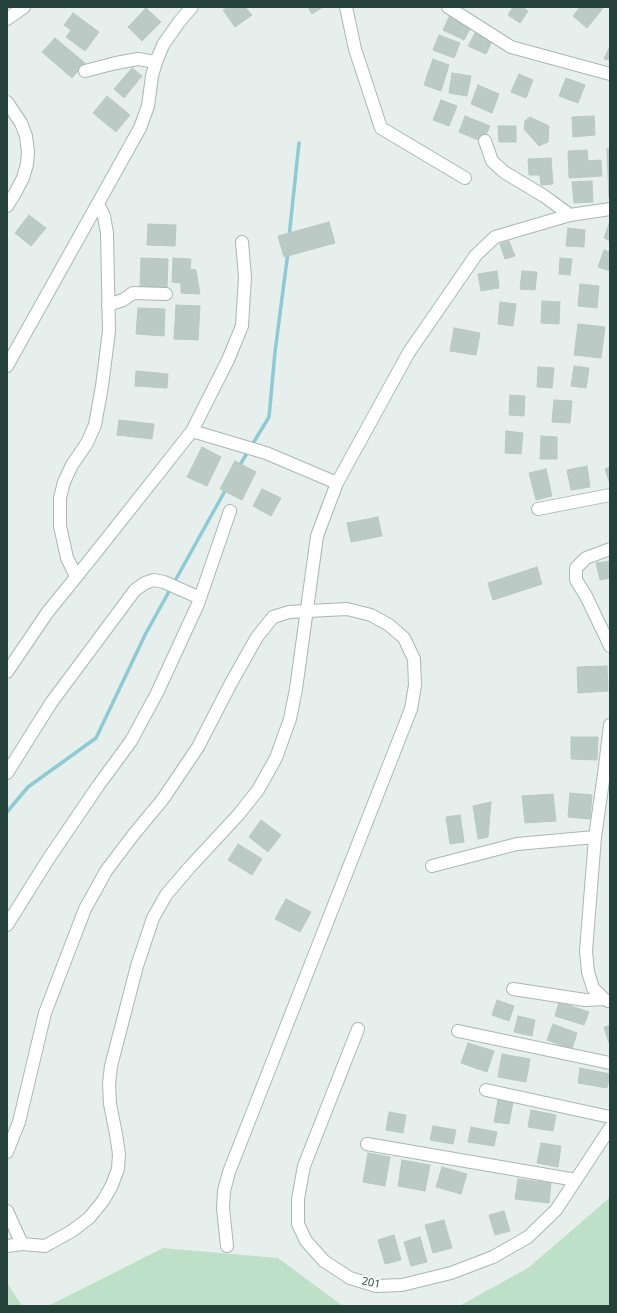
<!DOCTYPE html>
<html>
<head>
<meta charset="utf-8">
<style>
	body { margin:0 }
	#map { position:relative; width:617px; height:1313px; overflow:hidden; background:#e6efeb; font-family:"Open Sans",sans-serif }
	canvas { display:block }
	.frame { position:absolute; inset:0; border:8px solid #24423a; pointer-events:none }
</style>
</head>
<body>
<div id="map">
<canvas width="617" height="1313"></canvas>
<div class="frame"></div>
</div>
<script>
const context = document.querySelector('canvas').getContext('2d');
context.lineJoin = 'round';
function paint(path, color) { context.fillStyle = color; context.fill(path, 'evenodd'); }
const toPath = rows => new Path2D(rows.map(r => 'M' + r).join(''));
function trace(path, color, width, dash) { context.strokeStyle = color; context.lineWidth = width; context.lineCap = dash ? 'butt' : 'round'; context.setLineDash(dash || []); context.stroke(path); }
function drawText(font, color, halo, rows, align = 'center') {
  context.font = font + ' "Open Sans",sans-serif'; context.lineWidth = 4; context.setLineDash([]); context.textBaseline = 'middle'; context.strokeStyle = halo; context.fillStyle = color; for (const [text, x, y, turn = 0] of rows) {
    context.save(); context.translate(x, y); context.rotate((+turn || 0) * Math.PI / 180); context.textAlign = isNaN(turn) ? turn : align; if (halo) context.strokeText(text, 0, 0); context.fillText(text, 0, 0); context.restore();
  }
}
paint(toPath([
	[610,1195,610,1306,459,1306,528,1268,607,1200],
	[163,1248,278,1258,343,1306,48,1306],
	[7,1282,9,1286,22,1306,7,1306]
]), '#bfe0c8');
trace(toPath([
	[289,237,299,143],
	[238,468,269,417,275,352,288,252],
	[7,812,28,787,96,738,146,633,226,489]
]), '#8ec9d4', 3.5);
const building = toPath([
	[228,7,245,7,252,15,235,27,223,10,228,7],
	[308,7,323,7,312,14,308,7],
	[513,7,522,7,528,11,520,23,508,15,513,7],
	[580,7,604,7,587,28,573,16,580,7],
	[146,8,161,22,142,41,128,27,146,8],
	[73,13,99,32,85,51,66,37,71,30,64,25,73,13],
	[450,15,472,25,464,40,443,30,450,15],
	[475,33,492,41,486,54,468,46,475,33],
	[439,35,460,43,454,58,433,50,439,35],
	[55,38,85,63,72,78,42,52,55,38],
	[610,46,610,60,604,59,610,46],
	[433,59,449,65,441,91,424,85,433,59],
	[132,68,142,76,124,98,114,89,132,68],
	[452,73,471,76,467,96,449,93,452,73],
	[519,74,533,80,526,98,511,92,519,74],
	[566,78,585,85,578,103,559,96,566,78],
	[478,85,499,94,492,113,471,104,478,85],
	[107,96,130,115,116,132,93,113,107,96],
	[441,100,457,106,449,126,433,120,441,100],
	[465,116,490,126,483,142,459,132,465,116],
	[594,116,595,135,573,137,572,117,594,116],
	[530,117,549,126,548,142,539,146,524,129,525,121,530,117],
	[498,126,516,126,516,142,499,142,498,126],
	[607,149,610,149,610,198,609,198,607,149],
	[587,150,588,161,601,160,602,176,569,178,568,151,587,150],
	[551,158,553,184,541,185,540,175,529,175,528,159,551,158],
	[592,181,593,202,574,203,572,182,592,181],
	[29,215,46,228,31,246,15,233,29,215],
	[610,221,610,241,604,238,610,221],
	[329,222,335,243,284,257,278,236,329,222],
	[148,224,176,225,175,246,147,245,148,224],
	[568,228,585,230,584,247,566,246,568,228],
	[509,241,515,256,505,259,500,244,509,241],
	[604,250,610,252,610,271,598,267,604,250],
	[141,258,168,259,167,288,140,287,141,258],
	[173,258,191,259,190,269,196,270,200,294,181,293,181,283,172,282,173,258],
	[560,258,572,259,570,275,559,274,560,258],
	[497,271,499,288,481,291,478,274,497,271],
	[522,271,537,272,535,290,520,289,522,271],
	[580,284,599,286,597,308,578,306,580,284],
	[542,301,560,302,559,324,541,323,542,301],
	[500,302,516,304,513,326,498,324,500,302],
	[176,305,200,306,198,340,174,339,176,305],
	[138,308,165,309,164,336,136,334,138,308],
	[578,324,605,327,601,358,574,355,578,324],
	[454,328,480,333,476,355,450,351,454,328],
	[574,366,589,368,586,388,571,386,574,366],
	[538,367,554,368,552,388,537,387,538,367],
	[136,371,168,374,167,388,135,386,136,371],
	[510,395,525,396,524,416,509,415,510,395],
	[554,400,572,401,570,423,552,422,554,400],
	[119,420,154,424,152,439,117,435,119,420],
	[506,431,523,433,521,454,505,453,506,431],
	[541,436,557,437,557,459,540,459,541,436],
	[202,447,221,457,207,486,187,477,202,447],
	[235,461,256,472,242,500,220,489,235,461],
	[587,466,590,487,571,490,567,470,587,466],
	[610,467,610,484,605,469,610,467],
	[546,469,552,496,536,500,529,473,546,469],
	[262,489,281,498,271,516,253,506,262,489],
	[378,517,382,536,351,542,347,523,378,517],
	[610,561,610,578,600,580,596,563,610,561],
	[537,567,542,584,493,600,488,583,537,567],
	[607,666,608,691,578,693,577,667,607,666],
	[571,737,598,737,597,760,571,759,571,737],
	[570,793,592,795,590,819,568,817,570,793],
	[553,794,556,821,525,823,522,796,553,794],
	[491,802,488,837,478,839,473,806,491,802],
	[460,815,464,842,450,844,446,817,460,815],
	[261,820,281,835,268,852,249,837,261,820],
	[238,844,262,859,252,875,228,860,238,844],
	[286,899,311,912,300,932,275,919,286,899],
	[497,1000,514,1006,509,1021,492,1015,497,1000],
	[559,1002,589,1012,584,1025,555,1016,559,1002],
	[518,1016,535,1020,532,1036,514,1032,518,1016],
	[553,1024,577,1033,572,1049,547,1040,553,1024],
	[610,1025,610,1042,609,1043,604,1027,610,1025],
	[468,1043,494,1051,487,1072,461,1063,468,1043],
	[502,1054,530,1059,526,1082,498,1077,502,1054],
	[580,1068,610,1074,607,1088,578,1083,580,1068],
	[498,1100,513,1102,509,1124,494,1122,498,1100],
	[531,1110,556,1115,553,1131,528,1127,531,1110],
	[389,1112,406,1115,403,1133,386,1130,389,1112],
	[433,1126,456,1130,453,1144,430,1140,433,1126],
	[471,1127,497,1132,494,1146,468,1142,471,1127],
	[541,1143,561,1146,558,1167,537,1163,541,1143],
	[368,1153,390,1157,385,1186,363,1182,368,1153],
	[402,1160,430,1165,425,1191,398,1186,402,1160],
	[442,1167,467,1174,461,1194,436,1187,442,1167],
	[518,1179,551,1183,549,1203,515,1199,518,1179],
	[504,1211,510,1231,495,1235,489,1215,504,1211],
	[444,1220,452,1248,433,1253,425,1225,444,1220],
	[394,1235,401,1260,385,1264,378,1240,394,1235],
	[420,1237,427,1262,411,1266,404,1242,420,1237]
]);
paint(building, '#bbcac4');
trace(building, '#b8c9c2', 1);
const minor = toPath([
	[346,7,355,49,381,128,465,178],
	[448,7,511,47,610,74],
	[7,19,24,7],
	[85,71,116,63,138,59,156,62],
	[7,102,21,123,26,136,28,152,27,164,23,178,14,195,7,206],
	[485,141,492,161,504,172,544,196,570,215],
	[108,305,123,300,133,293,166,294],
	[7,366,140,128,148,106,152,76,156,62,163,45,179,22,192,7],
	[192,431,266,453,337,483],
	[538,509,610,495],
	[610,549,586,558,576,568,576,580,586,596,610,646],
	[78,575,74,572,67,558,60,526,60,498,64,482,72,465,87,443,95,425,102,386,109,331,107,233,104,216,98,204],
	[7,672,47,613,93,556,192,431,228,360,242,326,245,277,242,242],
	[7,773,51,703,135,590,145,583,154,580,164,582,200,598],
	[432,866,517,844,595,837],
	[7,925,49,858,98,786,131,741,157,693,198,604,230,511],
	[513,989,585,1000,604,999,608,1001],
	[604,999,593,988,588,972,586,951,595,837,604,774,610,725],
	[358,1029,304,1166,298,1199,298,1224,306,1241,324,1261,350,1278,376,1286,402,1285,451,1273,493,1257,528,1237,556,1210,610,1128],
	[458,1031,610,1063],
	[486,1090,610,1117],
	[367,1144,576,1180],
	[7,1152,19,1122,45,1013,85,909,106,871,134,834,163,799,198,747,231,683,257,637,273,617,289,612,347,609,371,615,389,625,404,638,414,659,415,685,411,709,229,1172,224,1191,223,1208,227,1246],
	[7,1211,22,1244],
	[7,1246,22,1244,45,1246,72,1231,89,1218,103,1201,112,1185,118,1169,119,1154,116,1134,110,1104,109,1084,111,1066,137,966,153,918,166,895,189,868,239,814,258,790,276,758,290,719,296,689,317,536,337,483,409,352,476,255,495,237,570,215,610,209]
]);
trace(minor, '#a8b8b2', 14);
trace(minor, '#fff', 12);
drawText('11px', '#24423a', '#f7fbf9', [
	["201",371,1283,11]
]);
</script>
</body>
</html>
